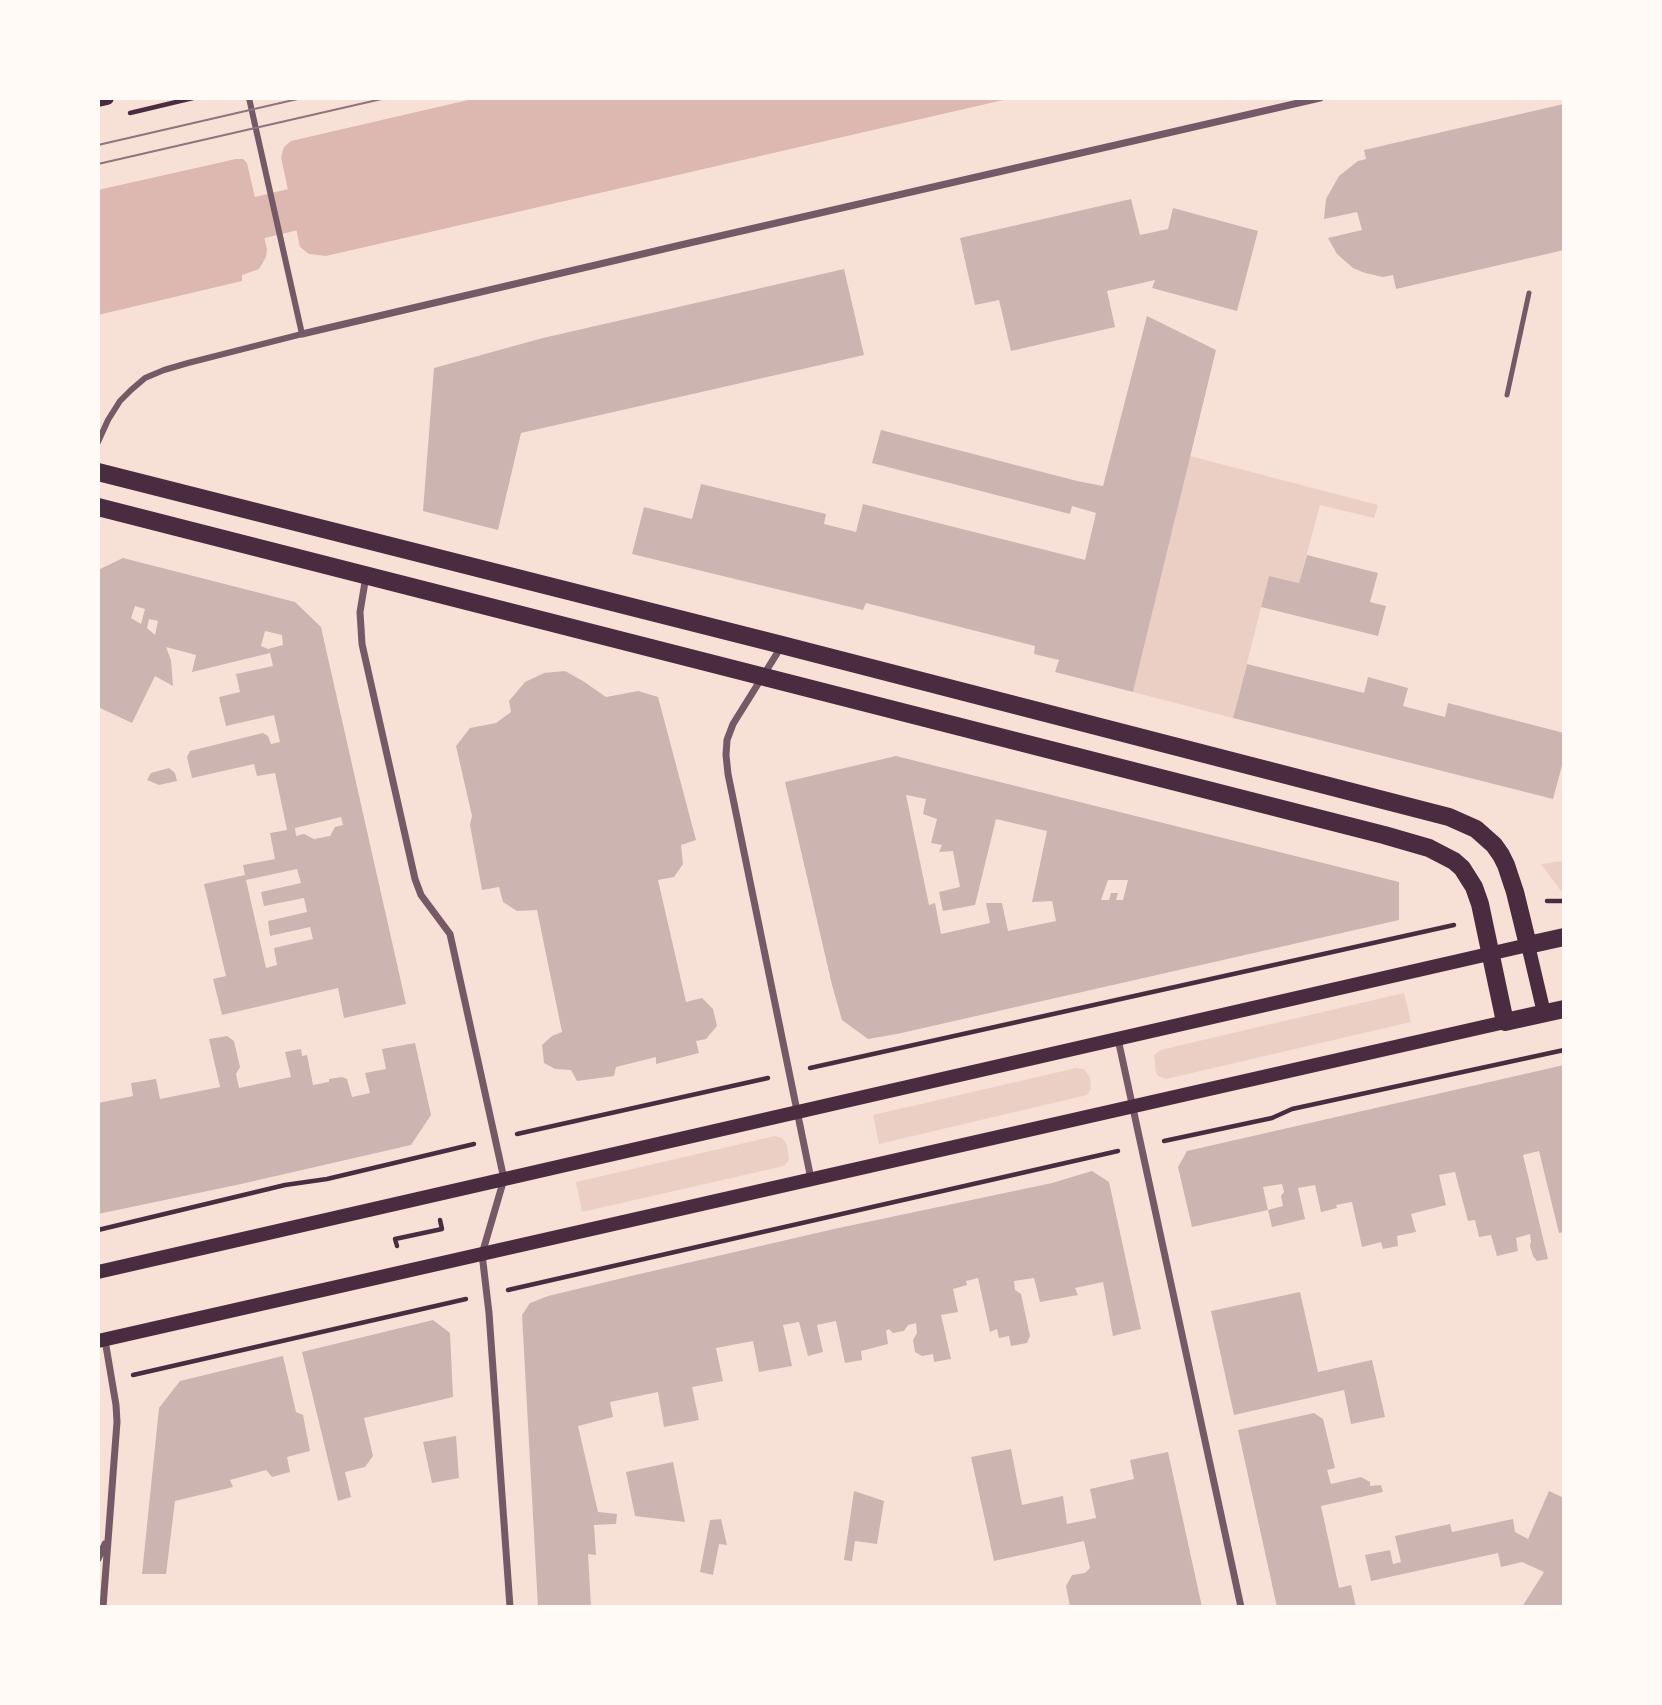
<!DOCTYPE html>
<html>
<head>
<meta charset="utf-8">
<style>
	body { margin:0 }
	#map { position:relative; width:1662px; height:1705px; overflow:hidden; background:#f7e1d7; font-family:Inter,sans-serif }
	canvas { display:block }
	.frame { position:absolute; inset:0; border:100px solid #fffaf5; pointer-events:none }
</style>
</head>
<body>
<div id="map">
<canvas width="1662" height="1705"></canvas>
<div class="frame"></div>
</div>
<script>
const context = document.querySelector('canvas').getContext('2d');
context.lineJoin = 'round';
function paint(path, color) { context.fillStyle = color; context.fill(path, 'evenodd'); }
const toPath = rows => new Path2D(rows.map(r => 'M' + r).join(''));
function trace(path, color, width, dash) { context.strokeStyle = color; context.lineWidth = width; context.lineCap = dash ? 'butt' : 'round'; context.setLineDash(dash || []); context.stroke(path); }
paint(toPath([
	[1190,456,1378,505,1374,518,1320,505,1299,583,1269,576,1233,718,1133,692],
	[1564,861,1564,890,1561,891,1541,864],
	[1404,993,1411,1022,1166,1079,1158,1076,1156,1072,1154,1055,1160,1050],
	[1076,1068,1084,1069,1090,1077,1091,1089,1087,1095,879,1144,873,1115],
	[775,1136,782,1138,787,1145,789,1160,784,1166,582,1212,576,1182]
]), '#ebcfc5');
paint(toPath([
	[477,98,1012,98,326,256,309,254,300,247,281,157,284,147,291,141],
	[236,159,243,159,247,163,267,249,266,257,259,269,242,275,242,281,98,315,98,190]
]), '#dcb8b0');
trace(toPath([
	[98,256,346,197]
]), '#dcb8b0', 42);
paint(toPath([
	[1564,104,1564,250,1396,289,1393,275,1383,277,1365,273,1353,268,1337,254,1328,238,1362,230,1357,212,1324,219,1326,199,1339,176,1358,161,1366,159,1364,150],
	[1131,199,1140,235,1168,229,1173,208,1258,231,1237,311,1152,288,1155,280,1107,291,1115,327,1011,351,999,300,975,305,960,238],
	[844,269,864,355,521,433,498,530,423,511,434,368,543,338],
	[1147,316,1216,350,1133,692,1055,672,1059,660,1034,654,1035,646,866,603,863,610,632,554,644,507,692,519,701,484,826,514,824,524,856,532,863,504,1085,560,1096,513,1072,506,1070,514,872,463,881,430,1077,481,1103,486],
	[1307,555,1378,573,1370,602,1386,606,1378,636,1261,607,1269,576,1299,583],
	[123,558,295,602,321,627,406,1004,344,1018,338,988,222,1015,213,979,226,976,204,884,245,875,243,865,275,859,270,833,287,830,275,773,257,776,254,764,192,778,187,757,190,751,263,733,268,736,271,744,280,742,274,715,226,726,219,697,240,692,236,674,273,666,270,653,192,672,196,655,166,647,171,660,173,686,155,676,132,723,98,707,98,570],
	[135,606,145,609,141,624,131,618],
	[149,619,158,621,155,635,147,628],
	[265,631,282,635,283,645,268,649,261,646],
	[341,817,343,825,335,827,330,836,314,839,304,834,296,836,295,828],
	[297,869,301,883,261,892,264,906,304,898,307,912,268,921,270,936,310,927,313,939,274,948,277,965,266,968,246,880],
	[1247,664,1364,693,1368,677,1408,688,1403,706,1445,717,1448,703,1564,733,1564,758,1553,799,1233,718],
	[565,671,583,681,606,697,638,691,658,697,696,840,681,845,683,864,674,877,658,880,686,1002,702,998,713,1009,717,1026,706,1039,696,1041,699,1053,656,1064,656,1057,616,1067,614,1076,577,1081,571,1070,555,1069,544,1063,542,1045,552,1036,562,1032,537,910,517,911,503,902,499,887,482,890,470,825,472,816,456,746,470,728,496,723,511,712,509,701,525,682,544,673],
	[896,756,1399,882,1399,920,897,1034,868,1039,842,1020,832,985,785,782],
	[906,795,926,799,923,814,937,819,931,843,942,845,939,852,953,851,960,887,939,892,943,911,975,905,996,819,1047,831,1032,902,1052,901,1056,921,1008,931,1002,903,986,903,990,923,941,934,935,903,929,905],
	[1108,880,1128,880,1123,900,1116,900,1118,893,1111,893,1109,900,1101,900],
	[169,768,175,773,177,781,159,785,147,780,151,773],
	[227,1036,234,1041,240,1067,236,1074,239,1088,291,1077,285,1052,301,1049,302,1056,307,1055,313,1085,329,1082,329,1079,342,1077,347,1079,352,1097,370,1093,365,1073,386,1069,382,1049,415,1043,431,1115,411,1145,241,1184,98,1214,98,1103,133,1096,131,1083,156,1079,160,1099,220,1087,209,1039],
	[1564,1065,1564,1232,1559,1233,1539,1151,1523,1155,1548,1259,1537,1261,1533,1256,1530,1246,1531,1241,1530,1234,1516,1238,1518,1251,1497,1256,1491,1235,1479,1237,1475,1220,1468,1221,1455,1172,1439,1175,1446,1205,1411,1214,1416,1232,1397,1236,1398,1246,1383,1249,1381,1242,1362,1247,1352,1202,1336,1205,1337,1208,1321,1212,1315,1185,1298,1188,1305,1219,1272,1227,1268,1210,1283,1206,1281,1196,1284,1192,1282,1184,1263,1187,1268,1210,1192,1227,1178,1167,1187,1151],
	[1092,1171,1109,1182,1141,1329,1113,1336,1103,1282,1075,1288,1078,1295,1040,1302,1034,1278,1014,1281,1015,1290,1021,1294,1030,1336,1027,1343,1011,1346,1009,1336,999,1338,997,1329,990,1332,978,1278,966,1281,967,1285,953,1289,958,1312,941,1315,951,1359,934,1362,933,1354,922,1356,915,1352,913,1340,917,1333,916,1323,908,1325,904,1331,893,1333,889,1329,886,1331,888,1344,861,1351,862,1360,845,1363,836,1321,817,1325,823,1352,808,1356,799,1322,783,1325,792,1366,759,1372,753,1341,716,1348,723,1381,692,1387,699,1420,664,1427,658,1392,610,1402,613,1417,578,1426,598,1512,617,1514,616,1524,594,1525,596,1555,588,1554,591,1607,538,1607,522,1315,530,1303,548,1296,631,1276,834,1229,1052,1183],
	[1300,1292,1318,1372,1372,1360,1385,1417,1351,1424,1344,1390,1234,1415,1211,1311],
	[433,1320,450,1333,453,1397,364,1418,373,1456,365,1467,345,1472,351,1497,338,1501,302,1352],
	[283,1356,296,1412,303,1415,310,1451,287,1457,290,1472,272,1477,266,1470,230,1480,233,1487,175,1501,166,1574,142,1574,159,1408,180,1381],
	[1314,1413,1323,1419,1335,1468,1327,1470,1331,1484,1361,1477,1370,1482,1370,1486,1381,1485,1383,1492,1321,1506,1339,1588,1351,1585,1356,1607,1277,1607,1238,1430],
	[456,1436,459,1478,432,1483,423,1442],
	[1011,1449,1022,1505,1063,1496,1067,1524,1096,1518,1090,1489,1134,1479,1130,1460,1168,1452,1202,1607,1070,1607,1066,1586,1072,1575,1085,1573,1090,1568,1084,1541,994,1561,971,1457],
	[673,1462,685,1522,635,1516,626,1472],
	[854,1491,884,1501,877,1544,855,1541,852,1561,844,1560],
	[1549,1491,1564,1498,1564,1607,1522,1607,1544,1572,1522,1562,1501,1567,1498,1553,1371,1581,1365,1555,1390,1550,1393,1564,1401,1562,1395,1536,1450,1524,1452,1532,1513,1519,1515,1532,1528,1539],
	[721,1519,727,1545,719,1544,713,1575,700,1572,710,1520]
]), '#ccb4b1');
trace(toPath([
	[130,113,193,98],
	[1547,901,1564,901],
	[810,1068,1454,925],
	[517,1134,768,1078],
	[1164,1141,1272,1118,1292,1109,1564,1050],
	[98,1230,285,1185,327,1179,474,1144],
	[397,1246,395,1239,442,1229,440,1220],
	[508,1290,1118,1151],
	[133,1375,466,1299]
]), '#4a2c40', 4.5);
trace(toPath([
	[1507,395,1529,293]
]), '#755966', 5);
trace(toPath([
	[98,442,108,420,120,401,131,390,145,378,164,370,188,363,302,334,249,98]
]), '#755966', 6);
trace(toPath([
	[302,334,685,244,1320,98],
	[366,576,360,612,362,644,415,879,421,895,450,934,504,1179,482,1254,489,1313,510,1607],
	[781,647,733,724,727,740,726,755,728,774,811,1179],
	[1118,1039,1241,1607],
	[98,1559,105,1544],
	[103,1607,117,1422,116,1405,105,1340]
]), '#755966', 7);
trace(toPath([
	[98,100,107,98],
	[98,1272,1528,945,1544,1013],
	[98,1341,1505,1022]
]), '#4a2c40', 14);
trace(toPath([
	[98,472,782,645,1449,817,1476,829,1494,845,1501,855,1506,865,1515,892,1528,945,1564,937],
	[98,507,1384,835,1429,848,1454,861,1462,868,1474,887,1480,904,1505,1022,1564,1009]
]), '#4a2c40', 18);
trace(toPath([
	[98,145,302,98],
	[98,164,386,98]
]), '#8f747c', 2);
</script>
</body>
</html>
